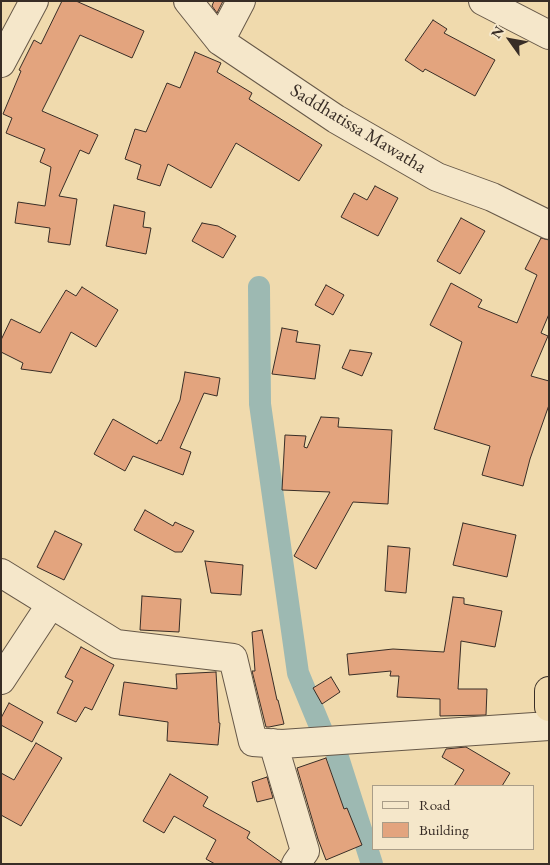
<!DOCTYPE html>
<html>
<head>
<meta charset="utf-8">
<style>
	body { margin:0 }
	#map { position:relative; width:550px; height:865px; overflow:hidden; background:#f0daad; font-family:"EB Garamond",serif }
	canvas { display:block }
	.frame { position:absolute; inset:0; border:2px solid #382d26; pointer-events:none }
	.legend { position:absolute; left:372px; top:785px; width:162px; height:65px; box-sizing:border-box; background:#f5e7ca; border:1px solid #a99d88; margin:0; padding:6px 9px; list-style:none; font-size:15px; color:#382d26 }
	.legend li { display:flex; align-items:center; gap:10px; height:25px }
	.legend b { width:25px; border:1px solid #a99d88 }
	.north { position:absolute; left:485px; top:15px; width:50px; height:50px; -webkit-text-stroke:4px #f5e7ca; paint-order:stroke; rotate:302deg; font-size:14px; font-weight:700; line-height:20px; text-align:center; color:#382d26 }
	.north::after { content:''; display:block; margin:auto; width:18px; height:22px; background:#382d26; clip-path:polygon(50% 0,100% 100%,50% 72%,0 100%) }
</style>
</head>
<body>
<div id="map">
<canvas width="550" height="865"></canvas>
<div class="frame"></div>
<ul class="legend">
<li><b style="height:6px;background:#f5e7ca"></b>Road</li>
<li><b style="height:14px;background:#e3a47e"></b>Building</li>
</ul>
<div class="north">N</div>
</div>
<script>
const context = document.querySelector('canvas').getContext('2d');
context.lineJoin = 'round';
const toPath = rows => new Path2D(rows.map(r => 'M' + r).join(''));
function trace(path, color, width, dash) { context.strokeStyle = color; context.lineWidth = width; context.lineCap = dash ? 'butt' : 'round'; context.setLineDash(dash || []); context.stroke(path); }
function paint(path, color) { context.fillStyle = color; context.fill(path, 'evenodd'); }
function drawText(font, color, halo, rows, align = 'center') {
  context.font = font + ' "EB Garamond",serif'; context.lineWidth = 4; context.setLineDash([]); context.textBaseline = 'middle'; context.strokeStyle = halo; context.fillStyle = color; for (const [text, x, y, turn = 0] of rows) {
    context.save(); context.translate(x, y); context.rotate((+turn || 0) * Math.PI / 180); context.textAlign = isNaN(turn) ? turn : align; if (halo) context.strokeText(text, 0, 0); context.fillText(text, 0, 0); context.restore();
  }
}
trace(toPath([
	[259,287,260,404,298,673,322,731],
	[336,751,372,864]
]), '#9db9b2', 22);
const building = toPath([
	[62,1,76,1,144,31,132,58,80,35,42,111,98,135,89,154,80,150,59,196,77,199,70,245,48,242,50,228,15,223,18,202,45,206,51,167,40,162,45,149,6,133,12,118,3,114,21,71,19,70,34,40,41,44,62,1],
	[214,1,223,1,217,13,212,6,214,1],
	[433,20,447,29,444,33,495,60,475,96,425,69,423,72,405,60,433,20],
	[195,52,221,63,217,72,252,93,249,99,322,145,299,181,236,143,211,188,168,164,160,186,137,179,141,165,125,159,135,129,146,132,167,83,180,88,195,52],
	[375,186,398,198,378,236,341,217,354,193,367,200,375,186],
	[114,205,145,212,143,227,151,228,146,254,106,246,114,205],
	[461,218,485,231,460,274,437,261,461,218],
	[202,223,218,226,236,236,223,258,192,241,202,223],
	[541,238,549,240,549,314,541,333,548,336,531,376,549,381,549,405,530,459,523,486,482,475,490,446,434,429,462,342,430,325,451,283,482,300,478,307,517,323,537,275,525,269,541,238],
	[326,285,344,295,333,315,315,305,326,285],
	[82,287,118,310,96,347,71,332,51,373,21,369,23,363,1,352,1,340,11,319,40,333,66,290,76,296,82,287],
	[282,328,298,331,296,342,320,345,315,379,272,374,282,328],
	[350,350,372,353,362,376,342,368,350,350],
	[185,372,220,378,217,396,204,393,180,448,191,452,183,475,133,456,125,471,94,454,113,419,157,444,159,440,161,441,180,400,185,372],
	[321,417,339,418,338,427,392,430,388,504,353,502,316,569,294,556,330,492,282,490,285,435,306,436,304,447,307,448,321,417],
	[145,510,173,526,175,522,194,531,182,552,175,552,134,530,145,510],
	[463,523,516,535,507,577,453,565,463,523],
	[55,531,82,544,64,580,37,567,55,531],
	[388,546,410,548,406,593,385,591,388,546],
	[205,561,243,565,241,595,211,593,205,561],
	[142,596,181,599,179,632,140,630,142,596],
	[453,597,464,598,464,604,502,611,495,647,461,641,458,689,487,689,486,715,440,716,440,699,397,697,399,676,390,676,391,671,349,675,347,654,393,649,444,652,453,597],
	[262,630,277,700,278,700,284,724,269,727,266,727,252,671,255,671,252,632,262,630],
	[81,647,114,665,92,710,85,707,76,722,57,713,73,681,65,677,81,647],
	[216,672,219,723,220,723,218,745,167,741,168,722,119,715,124,682,177,689,176,674,216,672],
	[331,677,340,692,322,704,313,688,331,677],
	[9,703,43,722,32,742,1,725,1,718,9,703],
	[36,743,62,758,21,826,1,815,1,773,14,780,36,743],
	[466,747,510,773,502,786,454,786,464,770,442,757,446,749,466,747],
	[326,758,344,809,347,808,362,845,326,860,318,839,297,768,326,758],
	[170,774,208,797,203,806,250,832,247,838,281,862,281,864,215,864,206,859,216,840,174,816,164,833,143,821,170,774],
	[267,777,273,798,257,802,252,782,267,777]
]);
paint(building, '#e3a47e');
trace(building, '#382d26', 1);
const minor = toPath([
	[188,1,220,41,336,119,437,177,492,197,549,225],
	[483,1,549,35],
	[220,41,241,1],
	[1,63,34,1],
	[1,573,116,644,233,658,253,742,282,744,549,726],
	[1,680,51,604],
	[273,743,305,851,296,864]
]);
const highway = toPath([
	[549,691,549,707]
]);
trace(minor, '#665848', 30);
trace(highway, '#382d26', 30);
trace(minor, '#f5e7ca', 28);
trace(highway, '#f0daad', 28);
drawText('19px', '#382d26', '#f5e7ca', [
	["Saddhatissa Mawatha",358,129,31]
]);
</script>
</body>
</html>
